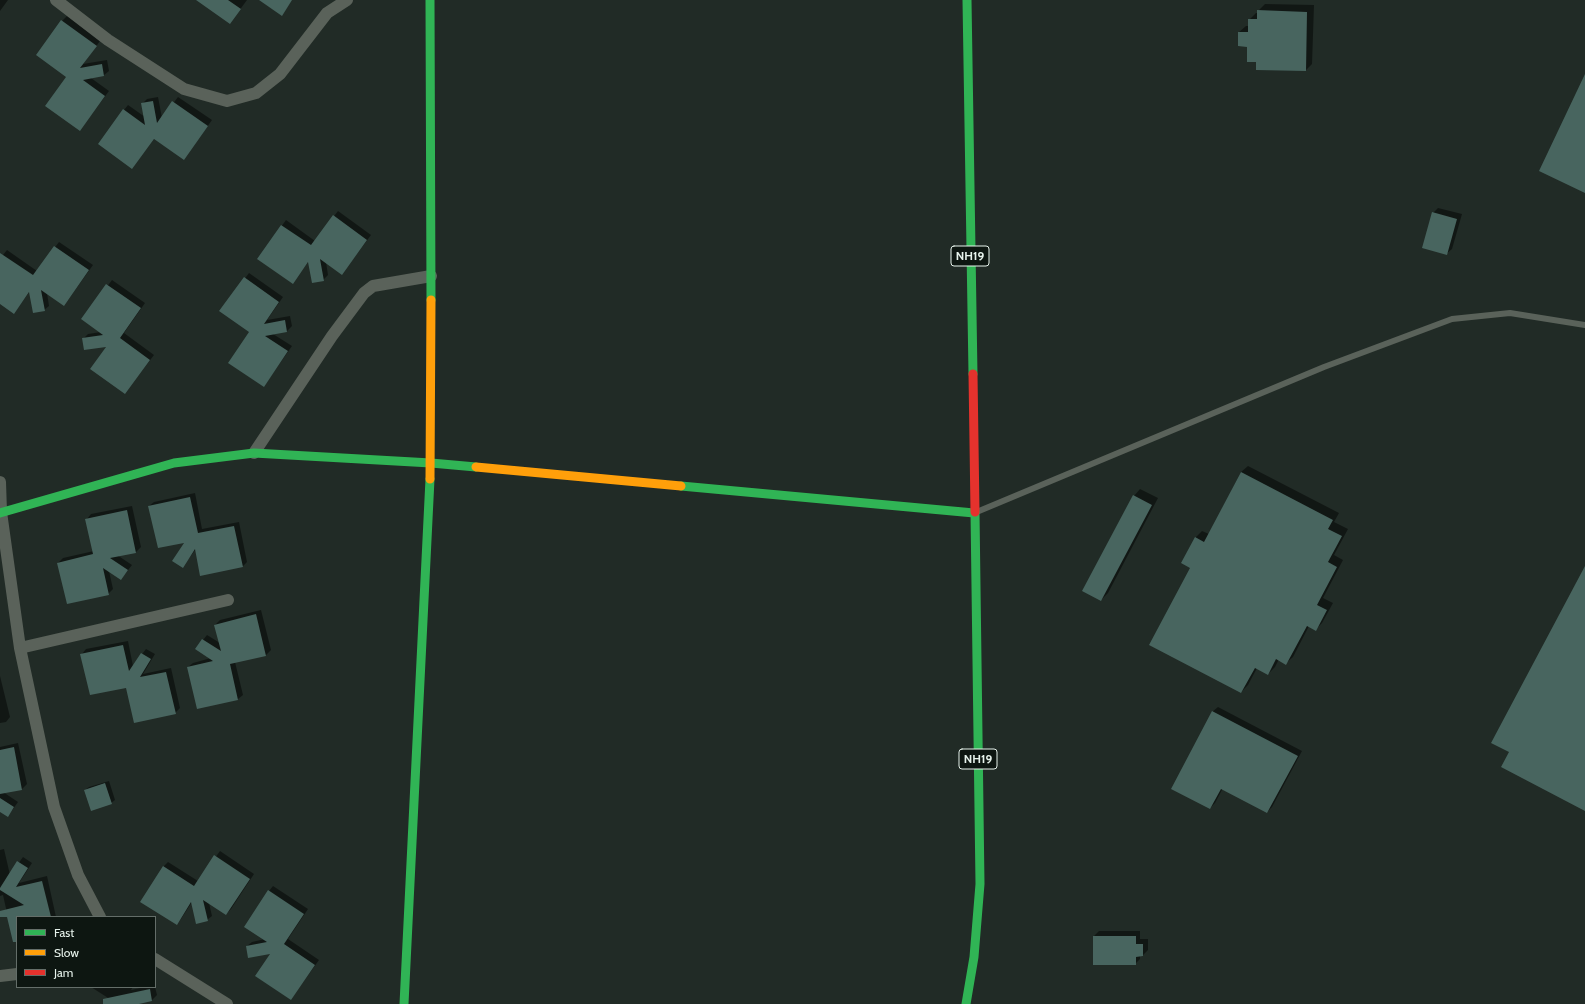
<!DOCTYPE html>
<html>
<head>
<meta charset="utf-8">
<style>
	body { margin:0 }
	#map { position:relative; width:1585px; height:1004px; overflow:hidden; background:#212b26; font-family:Cabin,sans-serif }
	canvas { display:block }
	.legend { position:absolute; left:16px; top:916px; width:140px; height:72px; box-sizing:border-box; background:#0d1611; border:1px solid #646e69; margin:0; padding:5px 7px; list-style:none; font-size:12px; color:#e7f3ec }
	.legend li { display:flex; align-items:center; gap:8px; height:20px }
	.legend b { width:20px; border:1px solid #646e69 }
</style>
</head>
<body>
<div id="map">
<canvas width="1585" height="1004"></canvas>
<ul class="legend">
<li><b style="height:5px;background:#30b455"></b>Fast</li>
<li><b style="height:5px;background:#ff9f0a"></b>Slow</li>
<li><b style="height:5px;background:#e5322d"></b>Jam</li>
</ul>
</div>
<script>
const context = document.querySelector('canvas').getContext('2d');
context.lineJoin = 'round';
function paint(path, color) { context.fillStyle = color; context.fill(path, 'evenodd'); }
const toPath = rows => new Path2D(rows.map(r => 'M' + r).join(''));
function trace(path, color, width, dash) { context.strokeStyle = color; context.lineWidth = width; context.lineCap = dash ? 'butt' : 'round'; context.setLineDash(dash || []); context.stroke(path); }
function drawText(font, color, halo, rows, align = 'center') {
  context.font = font + ' Cabin,sans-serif'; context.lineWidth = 4; context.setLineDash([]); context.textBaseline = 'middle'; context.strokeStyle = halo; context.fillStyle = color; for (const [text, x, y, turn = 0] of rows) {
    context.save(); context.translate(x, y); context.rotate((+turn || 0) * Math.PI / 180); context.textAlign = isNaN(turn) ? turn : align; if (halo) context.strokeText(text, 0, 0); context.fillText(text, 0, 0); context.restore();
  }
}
paint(toPath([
	[0,0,8,0,0,11],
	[198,0,247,0,230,23],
	[1265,4,1314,5,1312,64,1306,70,1257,62,1239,32,1246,26,1249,26,1249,20,1256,13,1258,13,1258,11],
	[67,16,100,41,83,64,107,60,109,71,104,75,91,78,109,91,80,130,68,76,62,21],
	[158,97,162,118,178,97,212,120,184,159,154,139,132,168,124,110,128,105,145,117,142,104,147,99],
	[1438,208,1462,214,1452,249,1446,254,1433,213],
	[338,211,371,235,342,274,326,262,328,275,323,280,309,261,292,283,258,259,286,220,315,241],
	[59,242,93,265,68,300,47,293,49,306,44,310,30,291,14,313,0,303,0,259,3,255,7,250,37,271],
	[249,273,283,297,267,320,290,316,292,326,287,331,273,334,292,346,264,386,250,332,221,311],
	[112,280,145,303,124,333,154,355,125,393,108,345,83,339,88,334,101,332,83,319],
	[1248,466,1339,513,1334,522,1348,529,1334,555,1343,560,1323,598,1333,603,1322,623,1316,629,1309,626,1293,657,1286,663,1279,659,1275,667,1268,674,1257,668,1248,685,1241,692,1191,567,1195,538,1202,531,1209,534,1241,472],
	[1140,489,1158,498,1108,593,1101,600,1134,496],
	[195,493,202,529,239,522,247,562,242,567,196,549,183,566,186,541,149,506,154,502],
	[132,506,141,547,136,552,117,555,132,565,121,579,109,571,113,589,108,594,58,563,63,558,94,551,87,519,91,514],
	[261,610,271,650,266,655,235,662,243,695,238,699,198,708,188,667,193,663,211,658,203,640,207,635,220,643,215,625,220,620],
	[128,641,133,666,146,649,155,654,143,674,171,668,180,708,175,713,127,687,82,654,86,649],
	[0,676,10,717,6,722,0,723],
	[1218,707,1302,751,1272,807,1267,812,1223,788,1215,803,1210,808,1212,712],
	[18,743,27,784,22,789,3,792,18,802,8,816,0,811,0,747],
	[109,781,115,800,111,803,85,790,89,787],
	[4,849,10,875,23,857,32,863,19,883,47,876,56,917,17,917,17,930,11,931,3,895,0,896,0,850],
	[220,851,254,874,231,909,226,914,209,903,212,916,207,920,192,902,181,919,177,924,163,867,168,862,198,881],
	[273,886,308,909,288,939,319,960,291,999,272,952,247,946,252,942,265,939,269,891],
	[1099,931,1140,931,1140,939,1148,939,1148,950,1143,955,1140,955,1140,959,1135,964,1094,936],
	[91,987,133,987,131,990,145,987,155,987,157,995,152,1000,139,1003,140,1004,115,1004,116,1003]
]), '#0007');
paint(toPath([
	[196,0,228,0,241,9,230,24],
	[259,0,292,0,282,16],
	[1257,10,1307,12,1306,71,1256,70,1256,62,1247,62,1247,47,1238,46,1238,32,1248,32,1248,19,1257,19],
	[61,20,97,46,80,68,102,64,104,76,83,80,105,96,80,131,45,106,66,77,36,55],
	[1585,74,1585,193,1539,171],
	[153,101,157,123,172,101,208,126,184,160,154,139,132,169,98,144,123,109,145,125,141,103],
	[1432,212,1457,219,1447,255,1422,248],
	[333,215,367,240,342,275,320,259,324,281,312,283,308,262,293,284,257,259,281,225,311,245],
	[54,246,89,270,64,306,41,290,45,311,33,313,29,292,14,314,0,304,0,253,33,275],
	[244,277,279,302,264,324,285,320,287,332,265,336,288,351,264,387,228,363,249,332,219,311],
	[106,284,141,308,120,338,150,360,125,394,90,369,106,347,84,350,82,338,103,335,81,319],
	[1241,472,1333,520,1328,529,1342,536,1328,562,1337,567,1317,605,1327,610,1316,631,1307,626,1286,665,1276,659,1268,675,1255,668,1241,693,1149,645,1190,568,1181,563,1195,537,1204,542],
	[1133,495,1152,505,1101,601,1082,591],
	[190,497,198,533,234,526,243,567,200,576,195,549,183,568,172,561,184,543,158,548,148,506],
	[127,510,136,553,110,558,128,570,121,580,103,568,109,595,67,604,57,563,93,554,85,519],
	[1585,566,1585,811,1501,767,1509,752,1491,743],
	[256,614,266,656,230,664,238,700,197,709,187,667,213,661,195,649,202,639,221,651,214,625],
	[123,645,129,671,141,653,151,659,140,677,166,672,176,714,134,723,126,688,90,695,80,654],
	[1212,711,1298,756,1267,813,1221,789,1210,809,1171,789],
	[14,747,22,790,0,794,0,750],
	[105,783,112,804,91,811,84,790],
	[0,798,14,807,8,817,0,812],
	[214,855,250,879,226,915,203,900,208,921,196,924,191,902,177,925,140,902,163,866,194,886],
	[17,861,28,868,16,887,42,881,51,917,17,917,17,942,13,942,7,917,0,917,0,911,24,905,0,890,0,888],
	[268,890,304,914,284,944,315,965,291,1000,255,976,270,954,248,958,246,946,267,942,244,927],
	[1093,936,1136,936,1136,944,1143,944,1143,956,1136,957,1136,965,1093,965],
	[150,989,152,1001,139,1004,103,1004,103,999]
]), '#48655f');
trace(toPath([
	[979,511,1324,367,1452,319,1510,313,1585,325]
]), '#5a625a', 6);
trace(toPath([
	[56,0,108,40,184,89,227,101,256,93,280,74,327,13,347,0],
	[254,453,332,336,364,293,373,286,431,276],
	[0,482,1,512,20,648,54,807,78,875,100,917],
	[20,648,228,600],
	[155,959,227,1004],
	[0,976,17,974]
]), '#5a625a', 12);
trace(toPath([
	[430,0,431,300],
	[967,0,973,374],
	[681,486,974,513],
	[0,513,174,463,254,453,431,463,476,467],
	[404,1004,430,479],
	[966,1004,974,957,980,884,975,512]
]), '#30b455', 9);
trace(toPath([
	[476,467,681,486],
	[430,479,431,300]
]), '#ff9f0a', 9);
trace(toPath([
	[973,374,975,512]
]), '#e5322d', 9);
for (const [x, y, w] of [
	[970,256,38],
	[978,759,38]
]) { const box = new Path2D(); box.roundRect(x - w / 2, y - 10, w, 20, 3); context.fillStyle = '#0d1611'; context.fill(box); trace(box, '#e7f3ec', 1); }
drawText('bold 12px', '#e7f3ec', null, [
	["NH19",970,256],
	["NH19",978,759]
]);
</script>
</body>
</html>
